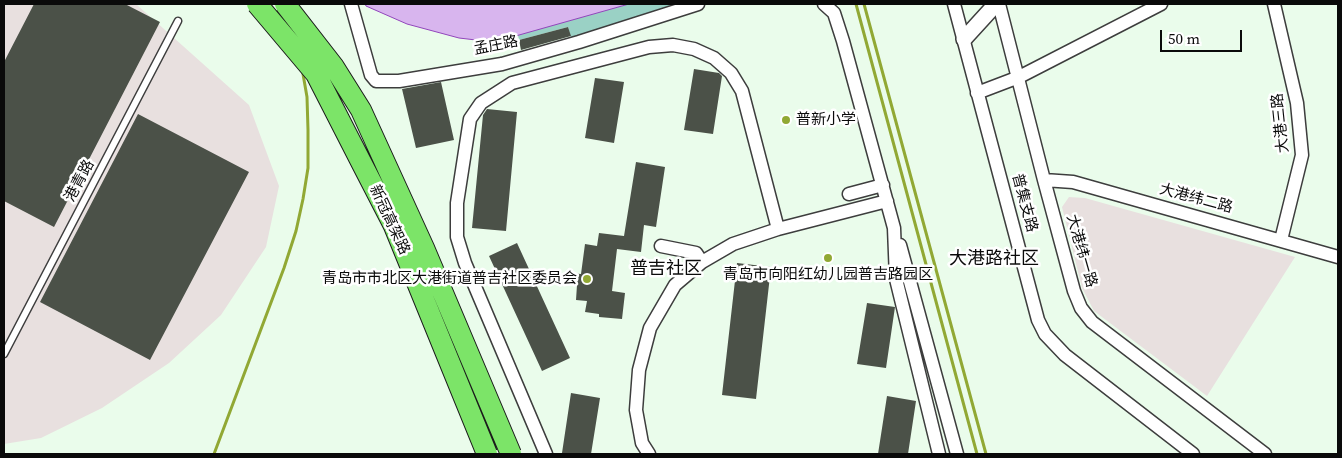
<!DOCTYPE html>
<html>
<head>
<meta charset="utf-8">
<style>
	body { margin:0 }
	#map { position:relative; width:1342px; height:458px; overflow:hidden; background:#eafceb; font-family:"Source Serif 4",serif }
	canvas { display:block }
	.frame { position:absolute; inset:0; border:5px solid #0a0a0a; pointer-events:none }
	.scale { position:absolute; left:1160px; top:30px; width:82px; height:22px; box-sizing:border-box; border:2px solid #0a0a0a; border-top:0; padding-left:6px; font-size:15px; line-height:18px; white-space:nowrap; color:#0a0a0a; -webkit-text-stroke:4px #fff; paint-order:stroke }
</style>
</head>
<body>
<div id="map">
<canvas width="1342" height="458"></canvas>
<div class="frame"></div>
<div class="scale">50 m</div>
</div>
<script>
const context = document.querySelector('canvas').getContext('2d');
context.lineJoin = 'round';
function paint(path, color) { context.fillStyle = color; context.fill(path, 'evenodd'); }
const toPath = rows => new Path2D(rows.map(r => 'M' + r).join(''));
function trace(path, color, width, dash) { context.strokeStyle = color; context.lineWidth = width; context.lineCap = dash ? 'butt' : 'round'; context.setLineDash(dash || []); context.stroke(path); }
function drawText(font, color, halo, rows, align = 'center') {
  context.font = font + ' "Source Serif 4","Noto Sans SC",serif'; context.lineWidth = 5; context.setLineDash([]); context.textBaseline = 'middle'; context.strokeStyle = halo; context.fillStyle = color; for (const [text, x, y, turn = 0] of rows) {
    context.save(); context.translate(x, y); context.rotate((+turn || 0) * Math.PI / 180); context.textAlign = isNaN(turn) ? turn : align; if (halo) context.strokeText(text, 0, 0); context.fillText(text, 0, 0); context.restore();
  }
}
paint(toPath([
	[4,4,136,4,249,105,279,186,266,247,221,315,169,363,102,408,41,438,4,444],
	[1069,197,1085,198,1295,257,1207,396,1094,311,1082,288,1062,207]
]), '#e8e0df');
paint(toPath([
	[629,4,675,4,571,38,568,27,519,40,518,35,532,30]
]), '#9ad1c5');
const water = toPath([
	[365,4,629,4,512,37,476,40,459,38,407,24,366,6,365,4]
]);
paint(water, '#d8b5ee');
trace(water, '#9145bb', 1);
paint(toPath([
	[34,4,125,4,160,22,54,227,4,201,4,62],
	[568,27,571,36,521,50,519,40],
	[694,69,719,73,722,76,713,134,684,130],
	[595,78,624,82,614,143,585,138],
	[441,82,454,140,416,148,402,89],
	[487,109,517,112,506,231,472,228,483,115],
	[138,114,249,172,150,360,40,302],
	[636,162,665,167,656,227,644,225,641,252,617,249,612,291,625,293,622,319,599,317,599,314,585,312,587,301,576,300,577,285,568,284,570,273,581,274,585,244,597,246,599,233,624,236],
	[517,243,570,358,542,371,489,256],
	[737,263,771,267,756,399,722,395],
	[867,303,895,307,886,368,857,364],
	[571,393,600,398,591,454,562,453],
	[887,396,916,401,908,454,878,454]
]), '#4b5148');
const service = toPath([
	[4,354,178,21]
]);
const minor = toPath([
	[351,4,371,75,376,81,399,81,502,64,579,42,698,4],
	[824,4,834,13,843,41,894,228,896,279,939,454],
	[954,4,1038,320,1045,334,1065,355,1193,454],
	[999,4,1044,180,1074,291,1081,308,1092,322,1265,454],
	[1274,4,1297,103,1302,155,1281,240],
	[977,93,1019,77,1161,4],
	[1044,180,1073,182,1338,257],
	[849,194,883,185],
	[900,245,957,454],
	[661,246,696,253,702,262],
	[546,454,465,263,457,237,457,203,470,119,481,103,512,83,649,47,673,45,694,49,714,58,731,73,742,91,778,229],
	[649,454,642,443,636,410,639,370,650,328,675,285,702,262,733,244,778,229,887,201]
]);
const tertiary = toPath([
	[964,39,996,4]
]);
trace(service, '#3d3d3d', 9);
trace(minor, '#3d3d3d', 15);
trace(tertiary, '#3d3d3d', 18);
trace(service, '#fff', 6);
trace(minor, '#fff', 12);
trace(tertiary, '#fff', 15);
trace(toPath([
	[856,4,977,454],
	[864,4,986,454],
	[214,454,284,268,296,231,303,199,308,168,308,130,307,97,299,51]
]), '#91a834', 3);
const trunkBridge = toPath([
	[257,4,316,74,360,160,394,226,487,454],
	[285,4,334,67,361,110,424,248,511,454]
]);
trace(trunkBridge, '#1b1b1b', 22, []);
trace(trunkBridge, '#7ce468', 20);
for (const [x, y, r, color] of [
	[786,120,5,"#91a834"],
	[828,258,5,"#91a834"],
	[587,279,5,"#91a834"]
]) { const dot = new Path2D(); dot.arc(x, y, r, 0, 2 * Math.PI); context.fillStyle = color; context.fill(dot); trace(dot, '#fff', 2); }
drawText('15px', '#0a0a0a', '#fff', [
	["孟庄路",496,46,-11],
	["大港三路",1281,123,-96],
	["港青路",80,181,-62],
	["大港纬二路",1196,199,15],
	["普集支路",1024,203,75],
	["新冠高架路",389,220,65],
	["大港纬一路",1081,251,74]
]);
drawText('15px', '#0a0a0a', '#fff', [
	["普新小学",796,120],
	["青岛市向阳红幼儿园普吉路园区",828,275,"center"],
	["青岛市市北区大港街道普吉社区委员会",577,279,"right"]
], 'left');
drawText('18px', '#0a0a0a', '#fff', [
	["大港路社区",994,259],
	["普吉社区",666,269]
]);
</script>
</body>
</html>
